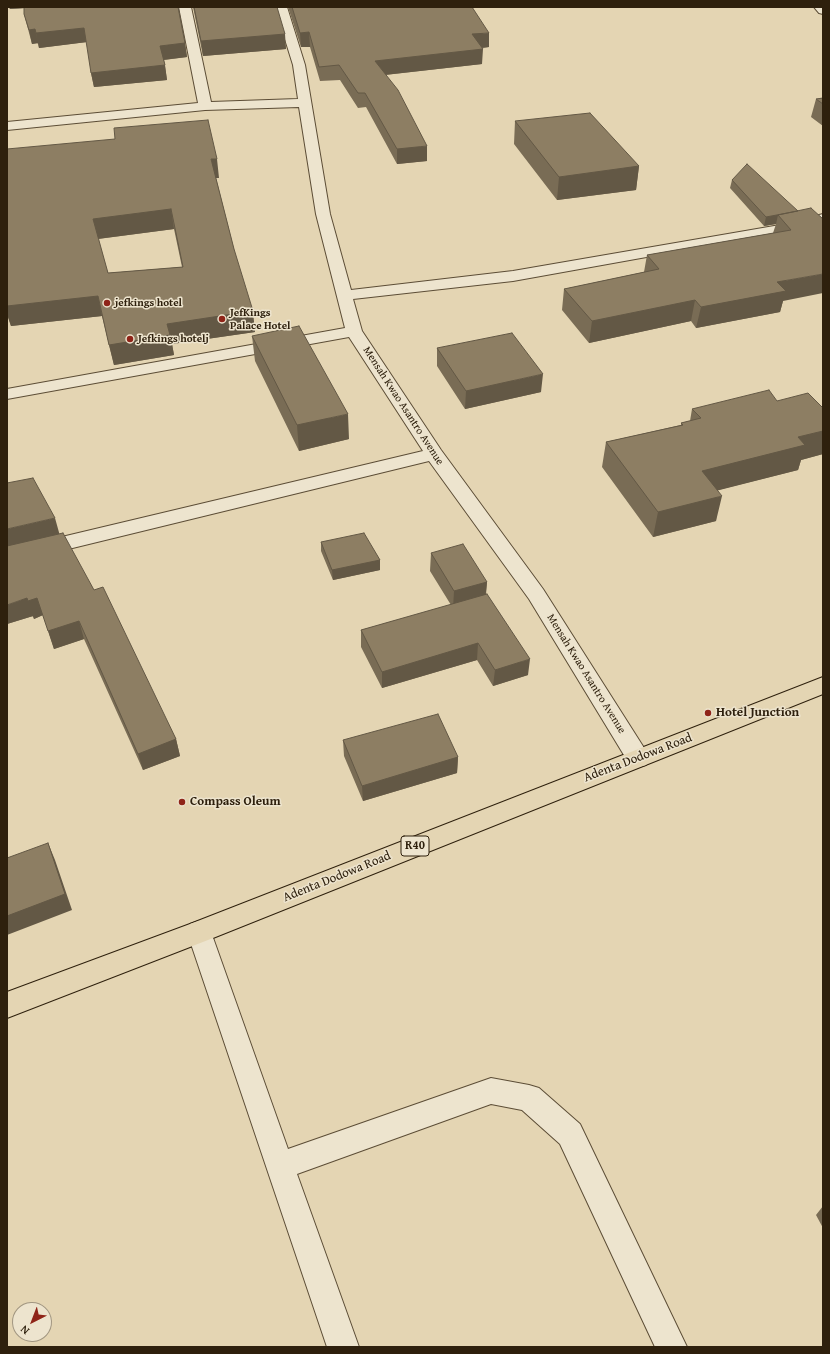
<!DOCTYPE html>
<html>
<head>
<meta charset="utf-8">
<style>
	body { margin:0 }
	#map { position:relative; width:830px; height:1354px; overflow:hidden; background:#e4d5b3; font-family:"Gentium Book Plus",serif }
	canvas { display:block }
	.frame { position:absolute; inset:0; border:8px solid #2e200d; pointer-events:none }
	.north { position:absolute; left:12px; top:1302px; width:40px; height:40px; box-sizing:border-box; background:#ede4ce; border:1px solid #a19681; border-radius:50%; rotate:222deg; font-size:11px; font-weight:700; line-height:16px; text-align:center; color:#2e200d }
	.north::after { content:''; display:block; margin:auto; width:14px; height:18px; background:#8f2418; clip-path:polygon(50% 0,100% 100%,50% 72%,0 100%) }
</style>
</head>
<body>
<div id="map">
<canvas width="830" height="1354"></canvas>
<div class="frame"></div>
<div class="north">N</div>
</div>
<script>
const context = document.querySelector('canvas').getContext('2d');
context.lineJoin = 'round';
const toPath = rows => new Path2D(rows.map(r => 'M' + r).join(''));
function trace(path, color, width, dash) { context.strokeStyle = color; context.lineWidth = width; context.lineCap = dash ? 'butt' : 'round'; context.setLineDash(dash || []); context.stroke(path); }
function paint(path, color) { context.fillStyle = color; context.fill(path, 'evenodd'); }
function drawText(font, color, halo, rows, align = 'center') {
  context.font = font + ' "Gentium Book Plus",serif'; context.lineWidth = 3; context.setLineDash([]); context.textBaseline = 'middle'; context.strokeStyle = halo; context.fillStyle = color; for (const [text, x, y, turn = 0] of rows) {
    context.save(); context.translate(x, y); context.rotate((+turn || 0) * Math.PI / 180); context.textAlign = isNaN(turn) ? turn : align; if (halo) context.strokeText(text, 0, 0); context.fillText(text, 0, 0); context.restore();
  }
}
const service = toPath([
	[199,921,208,924,211,932,288,1149,491,1078,529,1085,539,1088,580,1124,687,1347,655,1347,560,1144,522,1110,491,1104,297,1174,359,1347,327,1347,187,932,190,924,199,921]
]);
const minor = toPath([
	[179,7,191,7,211,102,298,99,293,65,275,7,287,7,305,65,330,214,351,290,513,271,780,225,823,214,823,222,780,233,513,281,353,299,362,331,441,450,543,589,646,751,650,758,646,765,638,767,630,765,529,599,429,461,7,564,7,550,423,451,349,337,7,399,7,389,345,328,316,214,299,107,205,110,7,130,7,122,198,103,179,7],
	[814,7,823,7,823,14,819,13,814,7]
]);
const primary = toPath([
	[823,677,823,694,208,940,7,1018,7,992,190,924,823,677]
]);
trace(service, '#5c4d36', 2);
trace(minor, '#5c4d36', 2);
trace(primary, '#2e200d', 2);
paint(service, '#ede4ce');
paint(minor, '#ede4ce');
paint(primary, '#e4d5b3');
paint(toPath([
	[9,7,178,7,185,43,187,57,164,60,167,80,94,87,91,73,87,42,39,48,38,43,32,44,24,14,24,8,10,9],
	[193,7,277,7,286,49,203,56],
	[288,7,472,7,489,47,482,48,482,64,385,75,427,161,397,164,366,107,358,108,340,80,320,81,310,47,301,47],
	[823,98,823,126,811,117,816,99],
	[515,121,639,166,636,190,557,200,514,144],
	[7,149,219,178,216,178,255,332,172,344,174,355,114,365,102,316,11,326,7,314],
	[174,229,182,267,108,273,98,239],
	[732,180,798,211,783,301,780,312,696,328,691,321,589,343,562,310,564,289,644,272,647,255,773,233,776,224,764,226,730,188],
	[252,336,349,439,299,451,255,361],
	[437,348,541,392,465,409,437,366],
	[777,401,823,408,823,454,801,460,798,470,718,490,716,521,653,537,602,467,606,442,681,425,681,423,690,421,692,409],
	[60,534,176,739,180,756,143,770,84,639,54,649,43,615,34,619,33,616,7,624],
	[321,542,380,560,380,570,333,580,321,551],
	[431,553,487,582,486,595,528,675,493,686,477,660,382,688,361,647,361,630,451,605,430,571],
	[343,740,458,757,457,773,363,801,344,756],
	[823,1206,823,1228,816,1215]
]), '#796c55');
paint(toPath([
	[9,7,27,7,27,8,10,9],
	[84,28,87,42,39,48,36,33],
	[35,29,38,43,32,44,29,30],
	[309,32,310,47,301,47,300,33],
	[489,33,489,47,471,49,472,34],
	[285,34,286,49,203,56,201,41],
	[185,43,187,57,162,60,160,46],
	[483,49,482,64,375,76,375,61],
	[165,65,167,80,94,87,91,73],
	[427,146,427,161,397,164,397,149],
	[211,159,217,159,219,178,213,178],
	[639,166,636,190,557,200,559,177],
	[171,209,174,229,97,239,93,219],
	[798,211,778,215,776,224,764,226,766,217],
	[823,274,823,293,783,301,780,312,696,328,701,307,777,282],
	[98,296,102,316,11,326,7,314,7,306],
	[695,300,691,321,589,343,592,321],
	[253,311,255,332,172,344,174,355,114,365,109,345,167,324],
	[543,374,541,392,465,409,466,391],
	[348,414,349,439,299,451,297,425],
	[823,431,823,454,801,460,798,470,696,496,702,471,798,437],
	[722,496,716,521,653,537,658,512],
	[55,518,60,536,7,548,7,529],
	[380,560,380,570,333,580,332,570],
	[487,582,485,600,453,609,454,591],
	[27,598,33,616,7,624,7,605],
	[37,598,43,615,34,619,28,601],
	[79,621,84,639,54,649,48,631],
	[478,643,477,660,382,688,382,672],
	[530,659,528,675,493,686,495,670],
	[176,739,180,756,143,770,138,754],
	[458,757,457,773,363,801,362,786],
	[48,843,55,860,72,910,7,935,7,916]
]), '#635845');
const building = toPath([
	[24,7,178,7,185,43,160,46,165,65,91,73,84,28,36,33,35,29,29,30,24,14,24,7],
	[194,7,277,7,285,34,201,41,194,7],
	[292,7,472,7,489,33,472,34,483,49,375,61,398,90,427,146,397,149,365,93,358,93,339,65,319,67,309,32,300,33,292,7],
	[823,98,823,104,816,99,823,98],
	[590,113,639,166,559,177,515,121,590,113],
	[208,120,217,159,211,159,234,249,253,311,167,324,170,335,109,345,98,296,7,306,7,149,115,139,114,128,208,120],
	[171,209,183,267,108,273,93,219,171,209],
	[747,164,798,211,766,217,732,180,747,164],
	[811,208,823,219,823,274,777,282,786,291,701,307,695,300,592,321,564,289,659,269,647,255,791,230,778,215,811,208],
	[299,326,348,414,297,425,252,336,299,326],
	[512,333,543,374,466,391,437,348,512,333],
	[769,390,777,401,808,393,823,408,823,431,798,437,805,445,702,471,722,496,658,512,606,442,683,425,681,423,701,418,692,409,769,390],
	[33,478,55,518,7,529,7,483,33,478],
	[63,533,94,590,103,587,176,739,138,754,79,621,48,631,37,598,28,601,27,598,7,605,7,546,63,533],
	[364,533,380,560,332,570,321,542,364,533],
	[463,544,487,582,454,591,431,553,463,544],
	[487,594,530,659,495,670,478,643,382,672,361,630,487,594],
	[438,714,458,757,362,786,343,740,438,714],
	[48,843,65,894,7,916,7,858,48,843]
]);
paint(building, '#8d7e63');
trace(building, '#635845', 1);
for (const [x, y, r, color] of [
	[107,303,4,"#8f2418"],
	[222,319,4,"#8f2418"],
	[130,339,4,"#8f2418"],
	[708,713,4,"#8f2418"],
	[182,802,4,"#8f2418"]
]) { const dot = new Path2D(); dot.arc(x, y, r, 0, 2 * Math.PI); context.fillStyle = color; context.fill(dot); trace(dot, '#ede4ce', 1.5); }
drawText('bold 11px', '#2e200d', '#ede4ce', [
	["jefkings hotel",115,303],
	["JefKings",230,313],
	["Palace Hotel",230,326],
	["Jefkings hotelj",138,339]
], 'left');
drawText('11px', '#2e200d', '#ede4ce', [
	["Mensah Kwao Asantro Avenue",403,406,57],
	["Mensah Kwao Asantro Avenue",586,674,58]
]);
for (const [x, y, w] of [
	[415,846,28]
]) { const box = new Path2D(); box.roundRect(x - w / 2, y - 10, w, 20, 3); context.fillStyle = '#ede4ce'; context.fill(box); trace(box, '#2e200d', 1); }
drawText('bold 12px', '#2e200d', null, [
	["R40",415,846]
]);
drawText('bold 13px', '#2e200d', '#ede4ce', [
	["Hotel Junction",716,713],
	["Compass Oleum",190,802]
], 'left');
drawText('13px', '#2e200d', '#ede4ce', [
	["Adenta Dodowa Road",638,758,-21],
	["Adenta Dodowa Road",337,877,-22]
]);
</script>
</body>
</html>
